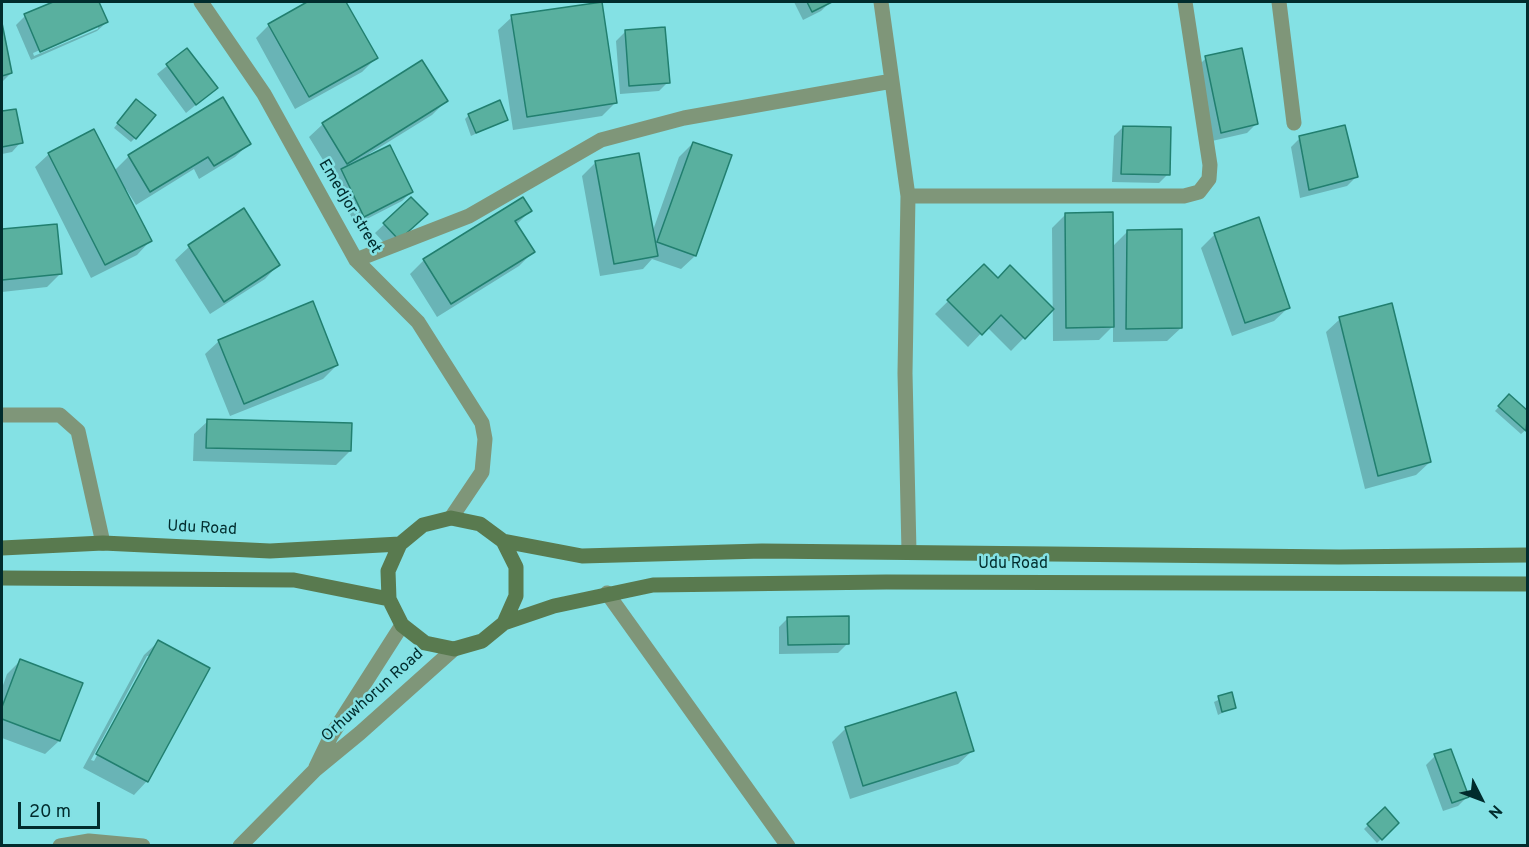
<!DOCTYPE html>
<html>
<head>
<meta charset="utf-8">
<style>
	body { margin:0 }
	#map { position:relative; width:1529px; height:847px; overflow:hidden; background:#84e1e4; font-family:Overpass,sans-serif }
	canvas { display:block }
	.frame { position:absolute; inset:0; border:3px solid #012c2d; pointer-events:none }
	.north { position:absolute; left:1451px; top:769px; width:60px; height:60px; -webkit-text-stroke:4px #84e1e4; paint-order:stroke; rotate:132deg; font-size:16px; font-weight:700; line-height:24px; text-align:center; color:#012c2d }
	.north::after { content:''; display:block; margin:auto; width:21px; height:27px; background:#012c2d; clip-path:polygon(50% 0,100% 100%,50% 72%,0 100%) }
	.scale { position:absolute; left:18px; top:802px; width:82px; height:27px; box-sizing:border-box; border:3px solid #012c2d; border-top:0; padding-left:8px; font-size:18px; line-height:21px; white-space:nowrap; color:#012c2d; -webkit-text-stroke:4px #84e1e4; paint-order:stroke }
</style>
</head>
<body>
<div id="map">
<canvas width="1529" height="847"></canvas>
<div class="frame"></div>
<div class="north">N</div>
<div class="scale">20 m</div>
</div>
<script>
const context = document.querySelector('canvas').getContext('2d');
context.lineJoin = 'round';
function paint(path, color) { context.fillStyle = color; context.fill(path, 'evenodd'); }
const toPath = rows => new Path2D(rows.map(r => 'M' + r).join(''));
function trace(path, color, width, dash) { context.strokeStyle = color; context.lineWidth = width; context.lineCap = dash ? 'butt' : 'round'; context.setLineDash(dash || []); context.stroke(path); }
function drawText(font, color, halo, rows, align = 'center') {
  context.font = font + ' Overpass,sans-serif'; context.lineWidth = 5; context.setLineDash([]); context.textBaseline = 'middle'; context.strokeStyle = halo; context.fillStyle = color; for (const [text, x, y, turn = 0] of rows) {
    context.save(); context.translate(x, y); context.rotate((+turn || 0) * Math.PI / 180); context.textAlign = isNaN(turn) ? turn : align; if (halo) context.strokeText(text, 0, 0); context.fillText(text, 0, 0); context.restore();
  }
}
paint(toPath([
	[57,2,98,2,107,22,97,31,31,60,16,25,25,16],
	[98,25,98,29,34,56,33,53],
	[310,2,345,2,376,58,362,72,295,109,256,38,269,25],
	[794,2,830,2,821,11,803,20],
	[512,17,616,102,602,116,513,130,498,30],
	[2,30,11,73,2,82],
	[625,32,668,82,659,91,620,94,616,41],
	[187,50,216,88,186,113,157,74],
	[1206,58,1256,124,1247,133,1212,141,1197,67],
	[222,99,249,144,235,157,199,179,194,169,136,205,126,189,124,190,150,241,137,255,91,278,35,167,49,154,114,171,128,157],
	[446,101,432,115,369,154,411,192,402,201,355,225,334,178,309,137,323,124],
	[132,105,135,138,131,142,114,128],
	[15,110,21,142,12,152,2,154,2,113],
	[469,115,506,119,471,136,465,119],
	[1123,127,1168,174,1159,183,1112,182,1114,136],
	[1300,138,1356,177,1347,186,1300,198,1291,147],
	[693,143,695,256,681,269,652,259,643,269,600,276,582,176,595,163,652,233,679,157],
	[411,199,416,223,389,248,375,233],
	[243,210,278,265,265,279,210,314,175,260,189,247],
	[530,211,516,225,533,252,519,266,437,317,410,274,424,260],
	[1065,215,1112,247,1127,232,1181,328,1167,341,1113,342,1113,326,1099,340,1053,341,1052,228],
	[56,225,61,273,47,287,2,292,2,231],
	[1215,234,1288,308,1274,321,1232,336,1201,248],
	[984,266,998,280,1052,309,1011,351,987,327,968,347,935,314],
	[1340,319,1430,462,1416,475,1365,489,1326,332],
	[219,341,337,365,323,379,230,416,205,354],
	[1509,396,1528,413,1528,428,1521,434,1495,411],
	[208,421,350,451,336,465,193,461,194,434],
	[788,618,847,644,838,653,779,654,779,627],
	[158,642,147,781,134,795,83,768,144,655],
	[147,656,151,656,94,761,91,760],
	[20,661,81,683,59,741,45,754,2,738,2,688,7,674],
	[1231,694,1234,707,1218,715,1214,702],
	[846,728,972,751,958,764,850,799,832,742],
	[1435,756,1467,797,1458,806,1443,811,1426,765],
	[1385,809,1397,823,1377,843,1364,829]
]), '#0003');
const building = toPath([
	[53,2,99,2,108,22,40,52,24,14,53,2],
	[307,2,346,2,378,58,309,97,268,24,307,2],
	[602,2,617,103,527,117,511,15,602,2],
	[807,2,832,2,812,12,807,2],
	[2,23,12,73,2,76,2,23],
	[665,27,670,83,629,86,625,30,665,27],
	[187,48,218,88,196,105,166,64,187,48],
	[1242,48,1258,124,1221,133,1205,56,1242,48],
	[422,60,448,101,347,164,322,123,422,60],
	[223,97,251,144,214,166,208,157,150,192,128,155,223,97],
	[136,99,156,115,136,139,117,123,136,99],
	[500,100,508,120,476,133,468,114,500,100],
	[16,109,23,143,2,147,2,111,16,109],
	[1345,125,1358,177,1309,190,1299,136,1345,125],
	[1123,126,1171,127,1170,175,1121,174,1123,126],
	[94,129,152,241,105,265,48,153,94,129],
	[693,142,732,155,696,256,657,242,693,142],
	[390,145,413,192,364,217,341,169,390,145],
	[639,153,658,256,614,264,595,161,639,153],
	[411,197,428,214,399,240,383,223,411,197],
	[523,197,532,211,515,221,535,252,451,304,423,259,523,197],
	[244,208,280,265,224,302,188,245,244,208],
	[1113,212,1114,327,1066,328,1065,213,1113,212],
	[1259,217,1290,308,1245,323,1214,233,1259,217],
	[57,224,62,274,2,280,2,229,57,224],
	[1182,229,1182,328,1126,329,1127,230,1182,229],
	[984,264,998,278,1010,265,1054,309,1025,339,1001,315,982,335,947,300,984,264],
	[313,301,338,365,244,404,218,340,313,301],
	[1392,303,1431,462,1378,476,1339,317,1392,303],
	[1509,394,1528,411,1526,431,1498,406,1509,394],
	[207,419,352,423,351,451,206,448,207,419],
	[849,616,849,644,788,645,787,617,849,616],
	[158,640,210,668,148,782,96,754,158,640],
	[20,659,83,683,60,741,2,719,2,707,20,659],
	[956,692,974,751,863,786,845,727,956,692],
	[1232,692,1236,708,1222,712,1218,696,1232,692],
	[1451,749,1469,797,1452,803,1434,754,1451,749],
	[1385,807,1399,823,1382,840,1367,824,1385,807]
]);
paint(building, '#59b09f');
trace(building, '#217f6f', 1.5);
trace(toPath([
	[2,415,60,415,78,431,103,543],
	[60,846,89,841,143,846]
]), '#7f9679', 15);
trace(toPath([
	[201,2,264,94,356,260,418,322,482,423,485,439,482,472,451,518],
	[881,2,908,196,905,373,909,552],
	[1279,2,1294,123],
	[908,196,1184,196,1199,192,1209,179,1210,165,1185,2],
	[356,260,469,216,601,140,684,118,892,81],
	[607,593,788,846]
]), '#7f9679', 15);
trace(toPath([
	[316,767,331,736,402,625],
	[240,846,315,770,360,733,454,649]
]), '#7f9679', 15);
trace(toPath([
	[503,541,516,567,516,596,504,623,482,641,454,649,425,643,402,625,389,599,388,571,400,544,423,525,451,518,480,524,503,541,582,556,762,551,1339,557,1528,555],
	[2,548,103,543,270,551,400,544],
	[2,578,294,580,389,599],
	[504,623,554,606,653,585,886,582,1528,584]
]), '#597a4f', 15);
drawText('16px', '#012c2d', '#84e1e4', [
	["Emedjor street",349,207,59],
	["Udu Road",202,529,3],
	["Udu Road",1013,565],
	["Orhuwhorun Road",373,696,-42]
]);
</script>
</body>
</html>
